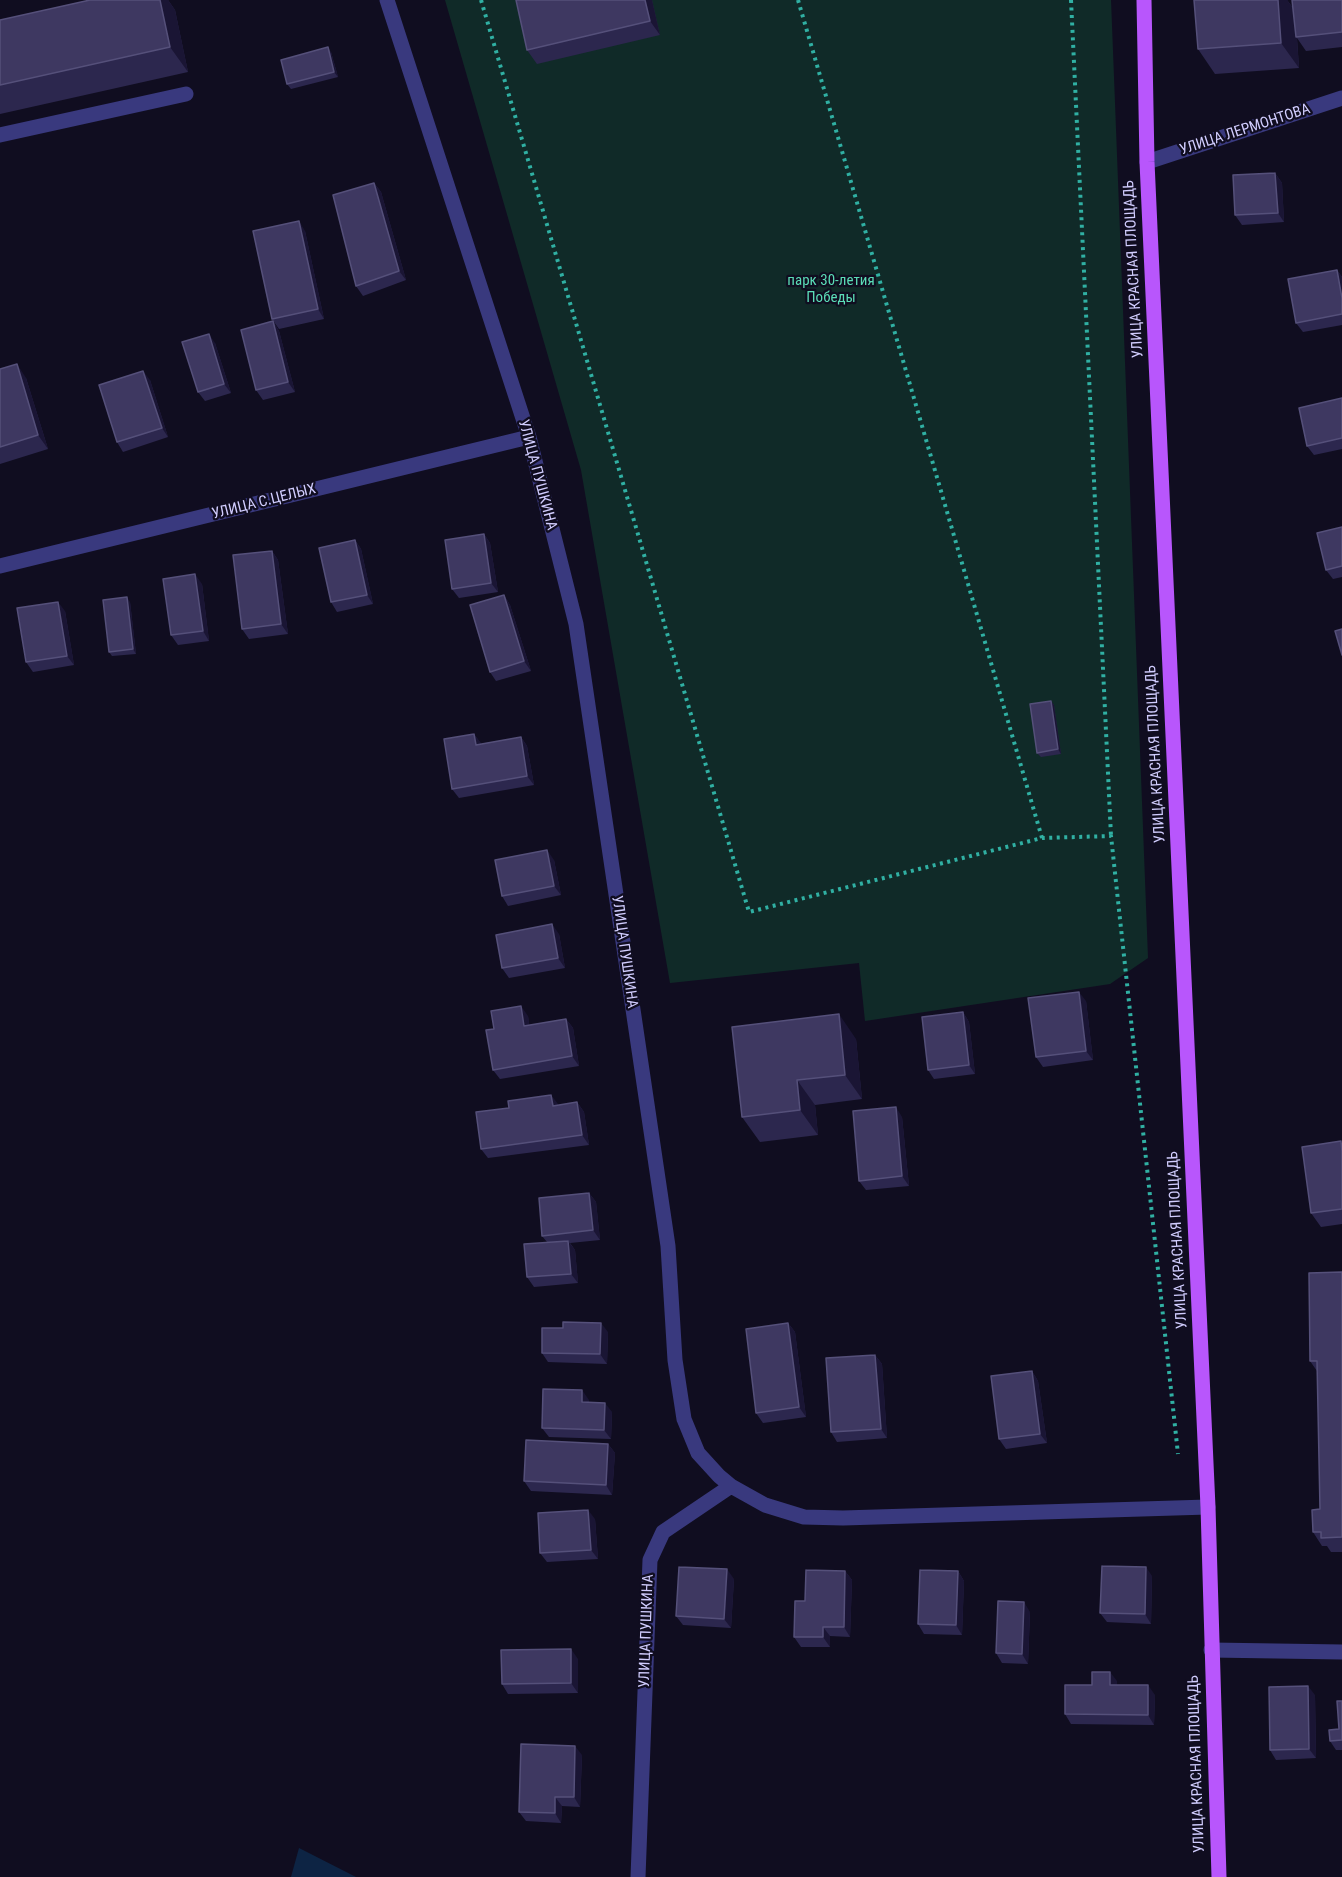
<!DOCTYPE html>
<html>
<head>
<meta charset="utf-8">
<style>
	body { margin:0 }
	canvas { display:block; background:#100d20 }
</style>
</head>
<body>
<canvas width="1342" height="1877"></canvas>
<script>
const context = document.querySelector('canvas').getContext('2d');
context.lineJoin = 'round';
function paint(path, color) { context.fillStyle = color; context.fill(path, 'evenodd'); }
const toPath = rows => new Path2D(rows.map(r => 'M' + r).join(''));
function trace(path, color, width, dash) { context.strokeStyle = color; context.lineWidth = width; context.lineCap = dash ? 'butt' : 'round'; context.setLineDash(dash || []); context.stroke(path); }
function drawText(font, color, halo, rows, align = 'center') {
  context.font = font + ' "Roboto Condensed",sans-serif'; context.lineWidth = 4.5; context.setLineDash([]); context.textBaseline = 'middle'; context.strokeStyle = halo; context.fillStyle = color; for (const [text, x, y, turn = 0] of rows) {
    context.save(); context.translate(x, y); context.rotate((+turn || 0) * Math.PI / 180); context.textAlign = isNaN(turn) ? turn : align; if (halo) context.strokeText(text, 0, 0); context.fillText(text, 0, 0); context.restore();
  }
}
paint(toPath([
	[445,0,1111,0,1148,958,1110,984,865,1021,859,963,670,983,581,470]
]), '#102a28');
paint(toPath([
	[299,1848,356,1877,291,1877]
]), '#0d2444');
trace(toPath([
	[481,0,749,912,1042,838,1111,836,1178,1454],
	[798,0,1042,838],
	[1071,0,1111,836]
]), '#30b0a3', 4, [3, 4.5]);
trace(toPath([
	[387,0,529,437,576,624,668,1246,675,1360,684,1419,698,1453,719,1476,731,1486,765,1505,804,1517,843,1518,1208,1507],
	[0,135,186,94],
	[1147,162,1342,98],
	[0,566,529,437],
	[1211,1650,1342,1652],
	[638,1877,650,1560,663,1532,731,1486]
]), '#39397e', 15);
trace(toPath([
	[1144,0,1147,162,1208,1507,1219,1877]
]), '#b856fc', 15);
paint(toPath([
	[90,0,168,0,175,10,188,72,0,114,0,20],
	[516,0,652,0,660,35,537,64,527,50],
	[1194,0,1287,0,1293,8,1342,0,1342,47,1306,51,1297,38,1299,68,1215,74,1198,49],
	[331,52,338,77,291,89,287,84],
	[1275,173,1282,183,1284,222,1242,225,1235,215],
	[374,183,381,192,406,280,363,296,356,286],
	[305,231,324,319,279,329,272,319],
	[1337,270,1342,277,1342,325,1303,332,1296,323],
	[273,321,279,331,295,392,263,400,256,390],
	[215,343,231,393,205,401,198,392],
	[0,369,26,378,48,449,0,464],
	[150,380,168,437,123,452,117,442],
	[1342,398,1342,449,1314,455,1307,446],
	[1342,527,1342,577,1333,579,1326,570],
	[484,534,490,543,498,592,459,598,452,589],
	[355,540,361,549,373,604,337,612,331,602],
	[272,551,278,560,288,634,249,639,242,629],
	[202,584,209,641,178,645,171,635],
	[504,595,510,605,531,671,496,681,490,672],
	[130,602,136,654,112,656,109,652],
	[65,611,74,665,33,672,26,662],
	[1051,701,1054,705,1061,754,1041,757,1037,753],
	[474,734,481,744,521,737,527,746,534,785,459,798,452,789],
	[554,860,561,895,508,906,502,896],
	[559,934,565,968,509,978,502,968],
	[1086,1001,1093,1060,1043,1067,1036,1057],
	[963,1012,969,1022,975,1074,934,1079,928,1070],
	[528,1016,529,1025,566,1019,573,1028,579,1066,500,1079,493,1070,494,1029],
	[856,1039,862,1099,815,1105,818,1135,760,1142,742,1117],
	[577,1102,584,1112,589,1145,488,1158,481,1149,558,1104,558,1105],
	[902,1117,909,1186,866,1190,859,1181],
	[1342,1152,1342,1224,1321,1227,1311,1213],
	[589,1193,596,1202,600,1240,570,1243,575,1250,578,1283,534,1287,527,1277,547,1242,542,1236],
	[1342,1272,1342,1552,1331,1552,1327,1546,1322,1546,1313,1532,1320,1509,1317,1371,1310,1361],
	[788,1323,795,1332,806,1417,763,1423,756,1413],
	[563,1328,608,1332,607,1364,548,1362,542,1353],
	[875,1355,882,1364,887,1438,837,1442,831,1432],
	[1032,1371,1038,1381,1047,1443,1006,1449,999,1439],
	[589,1400,589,1403,612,1412,611,1439,549,1437,542,1428],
	[608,1444,615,1453,612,1495,531,1491,524,1481],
	[595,1519,598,1559,547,1562,540,1553],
	[845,1571,852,1580,850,1637,830,1636,830,1647,801,1647,794,1637,805,1601],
	[958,1571,964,1581,962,1635,924,1634,918,1624],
	[1152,1576,1151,1624,1107,1622,1100,1613],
	[734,1579,731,1628,683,1625,676,1616],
	[1030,1612,1028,1664,1002,1663,996,1653],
	[578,1659,578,1693,508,1694,502,1684],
	[1117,1681,1117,1685,1155,1695,1154,1725,1071,1724,1065,1714,1092,1685],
	[1315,1695,1316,1758,1276,1760,1270,1750],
	[1342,1701,1342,1750,1336,1750,1330,1741,1339,1729],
	[582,1755,580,1807,562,1806,561,1823,526,1821,519,1812]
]), '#2c274e');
paint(toPath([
	[160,0,168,0,175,10,188,72,170,47],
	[645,0,652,0,660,35,650,21],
	[1278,0,1287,0,1295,11,1299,68,1281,43],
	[328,47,331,52,338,77,334,72],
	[1275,173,1282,183,1284,222,1278,213],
	[374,183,381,192,406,280,399,271],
	[299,221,305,231,324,319,318,309],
	[1337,270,1342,277,1342,298],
	[273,321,279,331,295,392,288,382],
	[209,334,215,343,231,393,224,384],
	[17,364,26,378,48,449,38,435],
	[143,371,150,380,168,437,162,428],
	[484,534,490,543,498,592,491,583],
	[355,540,361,549,373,604,367,595],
	[272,551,278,560,288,634,281,624],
	[195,574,202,584,209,641,203,631],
	[504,595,510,605,531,671,524,661],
	[127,597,130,602,136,654,133,649],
	[58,602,65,611,74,665,67,656],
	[1051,701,1054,705,1061,754,1058,749],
	[474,734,481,743,483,754,476,745],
	[521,737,527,746,534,785,527,776],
	[547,850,554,860,561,895,554,886],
	[552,924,559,934,565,968,558,958],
	[1079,992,1086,1001,1093,1060,1086,1051],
	[521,1006,528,1016,531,1035,524,1026],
	[963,1012,969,1022,975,1074,969,1065],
	[839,1014,856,1039,862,1099,845,1075],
	[566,1019,573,1028,579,1066,572,1056],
	[797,1080,815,1105,818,1135,800,1110],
	[551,1095,558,1104,559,1115,553,1106],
	[577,1102,584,1112,589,1145,582,1135],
	[896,1107,902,1117,909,1186,902,1176],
	[589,1193,596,1202,600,1240,593,1230],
	[568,1241,575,1250,578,1283,571,1274],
	[601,1323,608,1332,607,1364,600,1354],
	[788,1323,795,1332,806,1417,799,1407],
	[875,1355,882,1364,887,1438,881,1429],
	[1032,1371,1038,1381,1047,1443,1040,1434],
	[582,1390,589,1400,588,1412,582,1402],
	[605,1403,612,1412,611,1439,604,1430],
	[608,1444,615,1453,612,1495,606,1485],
	[588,1510,595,1519,598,1559,591,1550],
	[1146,1567,1152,1576,1151,1624,1145,1614],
	[727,1569,734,1579,731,1628,724,1619],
	[845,1571,852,1580,850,1637,844,1627],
	[958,1571,964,1581,962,1635,956,1625],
	[1024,1602,1030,1612,1028,1664,1022,1654],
	[823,1627,830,1636,830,1647,823,1637],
	[571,1649,578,1659,578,1693,571,1683],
	[1110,1672,1117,1681,1117,1695,1110,1685],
	[1148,1685,1155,1695,1154,1725,1148,1715],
	[1308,1686,1315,1695,1316,1758,1309,1749],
	[575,1746,582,1755,580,1807,574,1797],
	[555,1797,562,1806,561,1823,555,1813]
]), '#1a1534');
const building = toPath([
	[90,0,160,0,170,47,0,85,0,20,90,0],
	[516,0,645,0,650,21,527,50,516,0],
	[1194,0,1278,0,1281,43,1198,49,1194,0],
	[1292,0,1342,0,1342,32,1296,37,1292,0],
	[328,47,334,72,287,84,281,60,328,47],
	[1275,173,1278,213,1235,215,1233,175,1275,173],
	[374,183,399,271,356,286,333,195,374,183],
	[299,221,318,309,272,319,253,231,299,221],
	[1337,270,1342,298,1342,314,1296,323,1288,279,1337,270],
	[273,321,288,382,256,390,241,330,273,321],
	[209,334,224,384,198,392,182,342,209,334],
	[17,364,38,435,0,447,0,369,17,364],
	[143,371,162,428,117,442,99,385,143,371],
	[1342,398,1342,438,1307,446,1299,408,1342,398],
	[1342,527,1342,566,1326,570,1317,533,1342,527],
	[484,534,491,583,452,589,445,540,484,534],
	[355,540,367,595,331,602,319,548,355,540],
	[272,551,281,624,242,629,233,555,272,551],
	[195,574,203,631,171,635,163,579,195,574],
	[504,595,524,661,490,672,470,605,504,595],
	[127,597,133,649,109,652,103,600,127,597],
	[58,602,67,656,26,662,17,608,58,602],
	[1342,629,1342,655,1335,631,1342,629],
	[1051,701,1058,749,1037,753,1030,704,1051,701],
	[474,734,476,745,521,737,527,776,452,789,444,739,474,734],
	[547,850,554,886,502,896,495,860,547,850],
	[552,924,558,958,502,968,496,935,552,924],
	[1079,992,1086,1051,1036,1057,1028,998,1079,992],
	[521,1006,524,1026,566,1019,572,1056,493,1070,486,1030,494,1029,491,1011,521,1006],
	[963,1012,969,1065,928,1070,922,1017,963,1012],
	[839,1014,845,1075,797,1080,800,1110,742,1117,732,1027,839,1014],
	[551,1095,553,1106,577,1102,582,1135,481,1149,476,1112,509,1108,508,1101,551,1095],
	[896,1107,902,1176,859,1181,853,1111,896,1107],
	[1341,1141,1342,1152,1342,1209,1311,1213,1302,1147,1341,1141],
	[589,1193,593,1230,542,1236,539,1198,589,1193],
	[568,1241,571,1274,527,1277,524,1244,568,1241],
	[1342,1272,1342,1537,1321,1538,1321,1532,1313,1532,1312,1510,1320,1509,1317,1361,1310,1361,1309,1273,1342,1272],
	[563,1322,601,1323,600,1354,542,1353,542,1328,563,1328,563,1322],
	[788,1323,799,1407,756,1413,746,1329,788,1323],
	[875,1355,881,1429,831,1432,826,1358,875,1355],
	[1032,1371,1040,1434,999,1439,991,1376,1032,1371],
	[543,1389,582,1390,582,1402,605,1403,604,1430,542,1428,543,1389],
	[526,1440,608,1444,606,1485,524,1481,526,1440],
	[588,1510,591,1550,540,1553,538,1513,588,1510],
	[1102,1566,1146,1567,1145,1614,1100,1613,1102,1566],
	[679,1567,727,1569,724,1619,676,1616,679,1567],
	[806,1570,845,1571,844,1627,823,1627,823,1637,794,1637,795,1601,805,1601,806,1570],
	[920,1570,958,1571,956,1625,918,1624,920,1570],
	[998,1601,1024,1602,1022,1654,996,1653,998,1601],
	[571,1649,571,1683,502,1684,501,1650,571,1649],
	[1092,1672,1110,1672,1110,1685,1148,1685,1148,1715,1065,1714,1065,1685,1092,1685,1092,1672],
	[1308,1686,1309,1749,1270,1750,1269,1687,1308,1686],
	[1337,1701,1342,1701,1342,1740,1330,1741,1329,1730,1339,1729,1337,1701],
	[521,1744,575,1746,574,1797,555,1797,555,1813,519,1812,521,1744]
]);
paint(building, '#3e3861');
trace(building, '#55507a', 1.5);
drawText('15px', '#d1cdfe', '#100d20', [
	["УЛИЦА ЛЕРМОНТОВА",1245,130,-18],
	["УЛИЦА КРАСНАЯ ПЛОЩАДЬ",1134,269,-93],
	["УЛИЦА ПУШКИНА",537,475,75],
	["УЛИЦА С.ЦЕЛЫХ",264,502,-14],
	["УЛИЦА КРАСНАЯ ПЛОЩАДЬ",1156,754,-93],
	["УЛИЦА ПУШКИНА",624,952,82],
	["УЛИЦА КРАСНАЯ ПЛОЩАДЬ",1178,1240,-93],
	["УЛИЦА ПУШКИНА",647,1631,-88],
	["УЛИЦА КРАСНАЯ ПЛОЩАДЬ",1197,1764,-92]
]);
drawText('15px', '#5bddb7', '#100d20', [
	["парк 30-летия",831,281],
	["Победы",831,298]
]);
</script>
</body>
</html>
